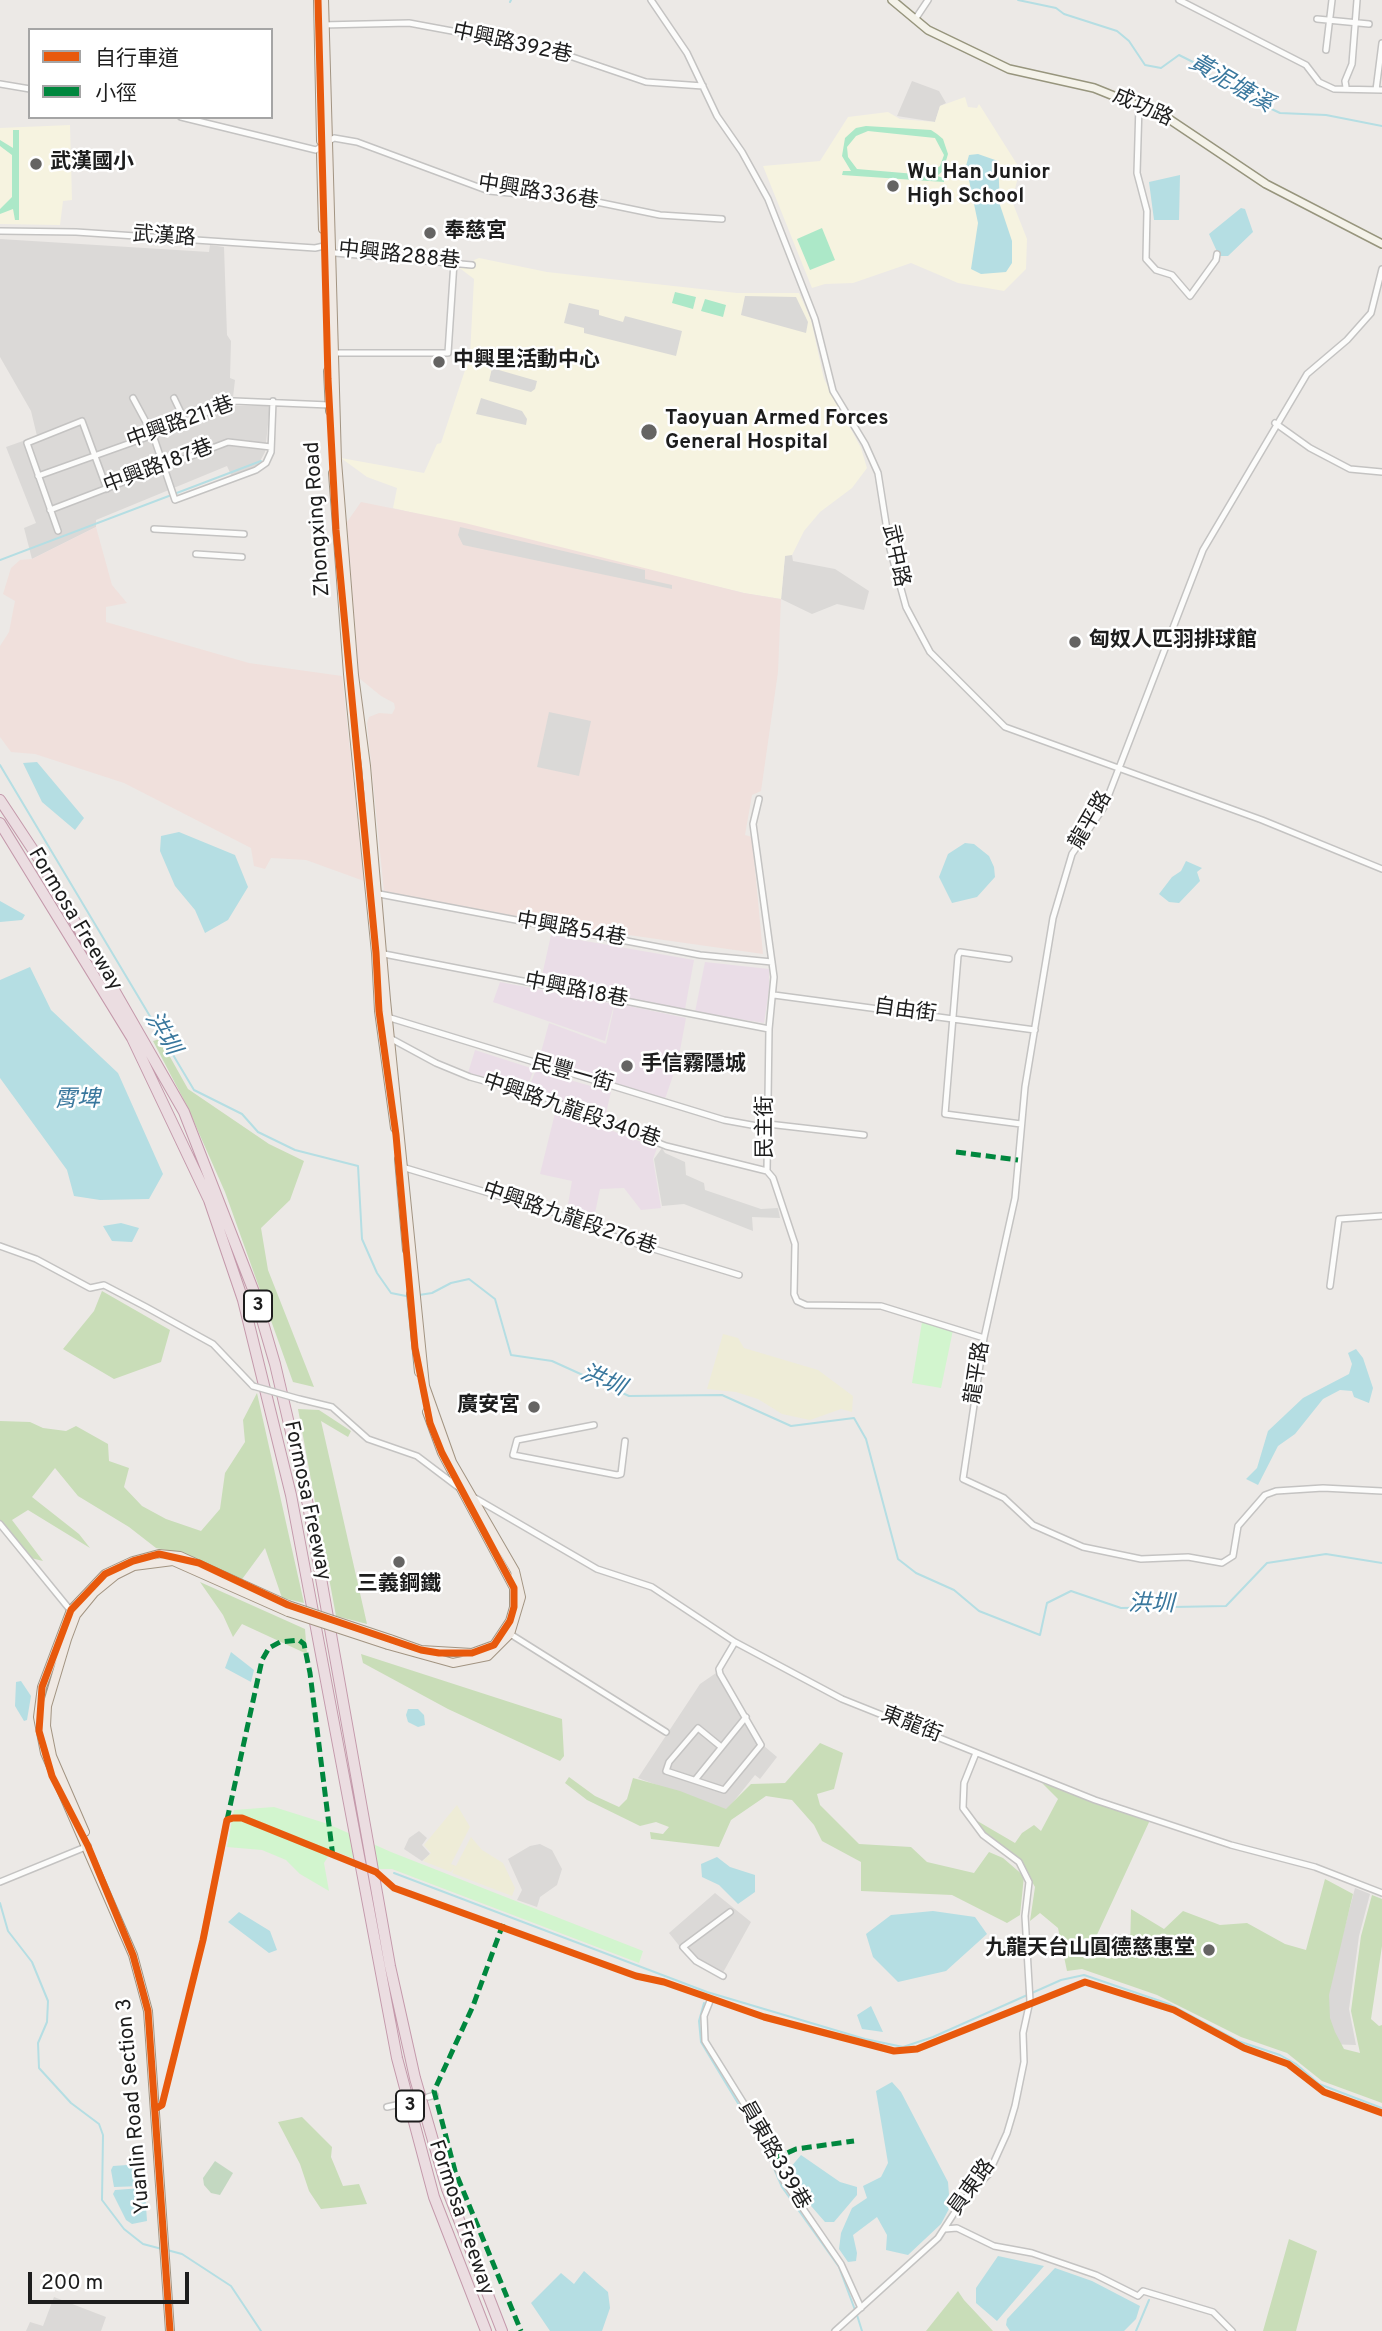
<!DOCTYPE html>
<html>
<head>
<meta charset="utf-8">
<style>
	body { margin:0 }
	#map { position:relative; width:1382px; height:2331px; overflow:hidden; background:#ece9e6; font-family:Overpass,"Noto Sans TC",sans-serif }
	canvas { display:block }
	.legend { position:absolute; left:28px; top:28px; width:245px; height:91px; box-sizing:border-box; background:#fff; border:2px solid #a5a5a5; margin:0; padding:9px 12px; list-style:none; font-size:21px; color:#1d1d1d }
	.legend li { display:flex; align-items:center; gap:14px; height:35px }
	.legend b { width:35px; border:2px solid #a5a5a5 }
	.scale { position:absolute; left:28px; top:2272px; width:161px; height:32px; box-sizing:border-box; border:4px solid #1d1d1d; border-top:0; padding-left:9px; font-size:21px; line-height:24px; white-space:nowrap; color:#1d1d1d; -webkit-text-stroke:5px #fff; paint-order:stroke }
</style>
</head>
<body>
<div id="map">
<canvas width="1382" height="2331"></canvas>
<ul class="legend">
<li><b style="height:9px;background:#e8590c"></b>自行車道</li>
<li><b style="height:9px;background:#00873e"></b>小徑</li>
</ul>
<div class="scale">200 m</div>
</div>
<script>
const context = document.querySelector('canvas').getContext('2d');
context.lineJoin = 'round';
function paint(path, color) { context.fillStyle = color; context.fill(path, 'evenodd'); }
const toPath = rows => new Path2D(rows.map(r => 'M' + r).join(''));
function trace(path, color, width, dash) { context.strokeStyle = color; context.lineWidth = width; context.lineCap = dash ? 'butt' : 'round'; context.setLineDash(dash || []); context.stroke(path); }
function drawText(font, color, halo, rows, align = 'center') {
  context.font = font + ' Overpass,"Noto Sans TC",sans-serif'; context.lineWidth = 5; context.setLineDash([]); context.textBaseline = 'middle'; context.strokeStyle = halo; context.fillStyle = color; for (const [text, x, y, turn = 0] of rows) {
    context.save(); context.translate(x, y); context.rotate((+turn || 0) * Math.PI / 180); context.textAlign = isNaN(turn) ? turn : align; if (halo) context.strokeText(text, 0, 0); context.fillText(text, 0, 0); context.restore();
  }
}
paint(toPath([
	[912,81,939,91,946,103,940,106,935,122,897,116],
	[0,239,209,252,210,245,224,247,227,335,231,341,230,378,235,380,232,406,270,406,265,452,258,465,232,477,227,466,96,520,96,527,32,559,24,528,36,523,6,447,37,436,31,411,0,357],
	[785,555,792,555,793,561,835,569,869,591,864,610,837,604,812,614,781,599],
	[716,1673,757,1740,777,1757,760,1779,755,1775,726,1811,638,1778,700,1684],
	[419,1831,427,1838,422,1845,430,1854,422,1861,404,1849,409,1838],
	[540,1844,552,1850,562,1869,557,1885,540,1897,537,1907,517,1900,522,1890,508,1859,530,1846],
	[715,1893,751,1922,720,1978,693,1963,669,1933],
	[54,2297,106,2317,101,2331,26,2331,30,2322,43,2326]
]), '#dbd9d7');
paint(toPath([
	[551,935,694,960,685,1009,545,984,541,980],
	[705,962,769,969,769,990,764,1023,695,1012],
	[500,982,614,1004,605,1041,493,1002],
	[615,1003,686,1018,678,1061,665,1099,538,1063,549,1023,606,1044],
	[475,1050,534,1069,526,1090,468,1073],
	[536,1070,611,1092,605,1117,528,1089],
	[556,1109,657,1148,653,1159,661,1208,641,1210,624,1188,600,1189,594,1218,567,1210,572,1181,540,1174]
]), '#eadde7');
paint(toPath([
	[965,97,968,107,977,108,979,104,1020,169,1012,201,1027,239,1026,269,1004,291,958,283,911,263,853,283,825,284,812,288,763,166,820,161,848,117,888,112,900,119,935,122,940,106],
	[70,125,72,200,63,201,60,225,0,224,0,128],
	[479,258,547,272,737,293,799,293,811,320,824,379,861,448,867,468,852,488,820,512,804,531,792,555,785,556,781,599,744,593,393,508,397,488,367,477,341,458,424,473,437,444,441,443,470,355,474,279,457,266,470,269,474,260]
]), '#f6f3e0');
paint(toPath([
	[1355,1888,1370,1894,1359,1936,1349,2009,1356,2045,1327,2044,1281,1951,1333,1972]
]), '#dad8d7');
paint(toPath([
	[361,502,465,523,744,593,781,599,778,672,761,791,752,795,745,835,752,837,763,954,586,929,384,892,367,723,369,717,379,713,392,714,395,708,394,703,381,696,359,678,347,522],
	[96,527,112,585,127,603,106,607,106,622,249,663,342,676,364,881,306,860,271,858,265,869,254,866,251,848,124,783,35,754,11,752,0,737,0,646,9,632,15,601,3,594,11,568,20,560,32,559]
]), '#f0e0dc');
paint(toPath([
	[723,1334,738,1338,744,1348,818,1370,853,1396,852,1412,841,1409,810,1420,782,1414,758,1399,736,1392,707,1389],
	[457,1805,470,1827,451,1864,456,1866,471,1837,482,1850,503,1863,515,1888,512,1896,452,1873,455,1867,451,1872,423,1861,431,1853,424,1845]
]), '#eeecd7');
paint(toPath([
	[160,1039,188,1089,269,1144,304,1161,290,1200,261,1228,268,1270,314,1387,293,1382,225,1192,187,1106,153,1041],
	[102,1291,170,1330,161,1362,114,1379,63,1349,94,1311],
	[257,1393,304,1603,282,1598,265,1548,240,1582,172,1551,156,1548,129,1527,78,1496,55,1468,32,1497,79,1534,90,1548,28,1510,12,1520,43,1561,31,1558,0,1521,0,1421,30,1422,43,1428,66,1431,76,1426,108,1444,109,1461,129,1468,124,1487,142,1506,166,1519,201,1531,220,1509,225,1473,245,1442,243,1420],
	[298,1409,319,1410,351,1431,348,1437,321,1421,367,1624,336,1616],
	[200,1582,305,1629,307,1654,242,1624,233,1637,223,1615],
	[361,1654,562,1719,564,1756,560,1761,448,1709,363,1663],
	[820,1743,843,1753,834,1789,817,1794,820,1805,859,1844,911,1847,927,1862,974,1873,989,1852,1003,1858,1024,1876,1020,1915,1007,1923,952,1895,861,1891,861,1862,822,1841,814,1825,792,1800,766,1796,731,1820,719,1847,651,1839,650,1832,663,1834,669,1827,656,1822,640,1826,587,1800,565,1783,569,1777,595,1796,619,1807,627,1799,633,1778,680,1791,726,1809,751,1784,785,1783],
	[1042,1783,1150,1820,1095,1939,1130,1950,1131,1909,1164,1929,1183,1911,1220,1925,1247,1923,1285,1944,1306,1950,1325,1879,1353,1894,1329,1995,1330,2018,1335,2032,1344,2049,1360,2053,1351,2011,1361,1936,1372,1895,1382,1899,1382,1946,1371,2019,1379,2026,1382,2025,1382,2103,1322,2081,1287,2053,1241,2037,1157,1995,1082,1969,1067,1971,1058,1928,1040,1913,1030,1921,1035,1887,1018,1857,989,1837,974,1819,1015,1843,1022,1833,1034,1825,1041,1831,1058,1799],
	[302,2117,332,2147,331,2157,343,2186,359,2184,367,2204,321,2209,309,2191,300,2164,278,2122],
	[1289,2239,1317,2251,1296,2331,1263,2331],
	[958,2291,964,2300,993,2331,926,2331]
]), '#c9ddb8');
paint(toPath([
	[215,2161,233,2173,220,2195,211,2193,204,2185,203,2178]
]), '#c3d8c1');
paint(toPath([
	[922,1322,953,1330,941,1388,912,1383],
	[274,1807,328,1824,391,1852,643,1951,639,1963,392,1869,380,1869,332,1850,324,1863,329,1891,300,1874,286,1860,262,1850,227,1847,234,1810]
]), '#d2f5ce');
paint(toPath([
	[866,126,931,130,937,134,943,139,948,154,943,171,937,176,944,178,944,182,842,175,843,171,851,171,842,156,845,138,856,128],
	[868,131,935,138,944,155,940,166,927,175,857,169,848,157,847,147,856,136],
	[13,130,19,130,19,220,15,220,13,209,0,214,0,209,12,197,12,155,0,146,0,140,13,148],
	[822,228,835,260,810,270,797,239],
	[675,292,696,297,693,309,672,303],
	[705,299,726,305,723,317,701,311]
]), '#ace8c8');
paint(toPath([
	[745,296,796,297,808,322,806,333,741,315],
	[569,303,599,310,599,315,623,322,625,316,682,331,676,356,584,333,584,328,564,323],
	[492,368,537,381,535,389,531,392,489,381],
	[481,398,522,411,527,419,526,425,476,414],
	[460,527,645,570,645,579,672,585,672,589,463,545,458,535],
	[549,712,591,721,579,776,537,767],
	[662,1148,665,1153,685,1162,686,1175,704,1183,705,1190,761,1209,778,1208,780,1218,752,1217,753,1231,684,1204,662,1206,654,1159]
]), '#dad9d7');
paint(toPath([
	[978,154,998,161,1000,205,1012,241,1012,263,1006,272,981,274,971,269,978,223,966,166,969,155],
	[1180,175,1179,220,1154,220,1149,182],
	[1241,208,1245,209,1253,232,1228,256,1219,256,1209,234],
	[37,762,84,818,75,830,42,802,23,763],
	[179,832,235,855,248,887,228,920,205,933,195,910,175,886,160,851,161,836],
	[965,843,974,844,989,856,994,867,995,877,977,897,952,903,939,877,948,854],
	[1186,861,1202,868,1197,872,1200,881,1179,903,1169,902,1159,894,1172,877,1181,871],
	[0,901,25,915,22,920,0,922],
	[30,967,51,1010,118,1073,163,1174,149,1199,100,1200,74,1196,67,1170,0,1078,0,980],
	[121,1223,139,1228,132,1242,112,1241,103,1226],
	[1356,1349,1363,1358,1373,1388,1369,1403,1354,1397,1352,1391,1340,1390,1323,1399,1295,1434,1278,1446,1258,1485,1246,1479,1257,1468,1268,1431,1303,1398,1349,1374,1352,1364,1348,1353],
	[231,1652,254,1670,251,1682,225,1668],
	[21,1681,31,1696,27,1720,24,1721,15,1706,16,1682],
	[408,1709,418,1709,424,1715,425,1725,418,1727,408,1722,406,1715],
	[717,1857,730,1867,755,1875,755,1892,738,1904,719,1885,702,1877,701,1864],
	[933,1911,975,1917,987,1934,946,1971,898,1982,873,1957,866,1934,891,1915],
	[239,1912,270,1931,277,1950,269,1953,228,1922],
	[871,2006,883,2032,862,2029,857,2015],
	[892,2082,901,2092,948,2182,950,2207,941,2224,908,2255,886,2250,887,2235,877,2217,853,2235,857,2253,856,2261,848,2262,839,2249,841,2233,852,2208,867,2198,863,2186,881,2177,888,2163,876,2091],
	[801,2155,840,2182,857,2187,857,2195,834,2222,825,2222,784,2175],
	[141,2164,143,2186,114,2187,111,2170,113,2166],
	[142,2188,145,2191,147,2221,132,2224,126,2220,113,2194,115,2190],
	[998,2256,1044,2266,997,2321,976,2303,976,2288],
	[1055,2268,1092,2281,1140,2306,1136,2319,1124,2331,1010,2331,1006,2325,1007,2319],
	[584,2271,608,2292,610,2308,602,2331,550,2331,531,2303,561,2273,574,2284]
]), '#b5dee3');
trace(toPath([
	[1018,0,1056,8,1064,14,1117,31,1129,41,1145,65,1161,68,1179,55,1195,63,1221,85,1280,113,1326,115,1382,126],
	[510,2,511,0],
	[0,560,261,461],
	[0,765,194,1090,242,1114,258,1132,295,1150,358,1166,362,1239,377,1273,391,1293,406,1296],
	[419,1295,432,1293,451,1283,469,1279,495,1299,511,1355,552,1361,629,1396,722,1395,791,1426,854,1418,866,1439,898,1559,916,1573,954,1590,979,1611,1040,1635,1047,1603,1071,1591,1121,1608,1226,1606,1267,1563,1326,1554,1382,1563],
	[394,1873,707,1992,865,2039,903,2047,933,2037,1061,1980,1084,1975,1169,2004,1238,2041,1280,2055,1296,2064,1319,2084,1382,2108],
	[0,1903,8,1931,32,1962,48,2001,47,2022,38,2043,39,2068,71,2103,99,2124,103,2135,102,2200,124,2229,143,2244,162,2249],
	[704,2003,699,2021,701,2042,762,2143],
	[769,2157,782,2187,839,2267,855,2310],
	[167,2250,182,2254,231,2286,261,2331],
	[857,2315,862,2331],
	[1136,2331,1149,2300]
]), '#b5dee3', 2);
const street = toPath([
	[651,0,687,53,717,116,742,152,768,199,815,319,833,391,865,444,878,473,890,549,906,607,930,652,1005,727,1262,820,1382,869],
	[1179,0,1306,65,1319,82,1334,89,1382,90],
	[916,18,928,0],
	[1317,19,1369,24],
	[322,25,409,23,549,49,646,82,703,86],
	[1326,50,1332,0],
	[0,84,30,89],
	[1346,87,1345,81,1352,64,1357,0],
	[1376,90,1382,43],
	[1139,105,1137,173,1147,211,1146,259,1156,270,1172,275,1190,296,1216,260,1217,254],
	[181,117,316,150,334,138,357,142,489,191,592,201,660,215,722,219],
	[0,231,76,232,315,248,324,246,335,253,472,265],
	[1382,269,1371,313,1347,340,1307,374,1203,550,1104,807,1072,854,1053,918,1025,1087,1015,1198,984,1338,963,1479,1004,1498,1033,1525,1083,1547,1141,1559,1188,1557,1222,1563,1233,1556,1238,1526,1265,1495,1276,1491,1323,1488,1382,1491],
	[328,353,448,353,454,262],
	[133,398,153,435,175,500,256,470,266,463,271,452,273,401],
	[174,398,184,419],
	[1275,423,1310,448,1350,469,1382,472],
	[38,476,153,435,234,401,329,405],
	[50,510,228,442,271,447],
	[154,529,244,534],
	[58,531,27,443,82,421,107,489],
	[196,554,242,557],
	[759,799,753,824,774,977,769,1029,767,1171,773,1178,795,1244,794,1294,797,1301,806,1305,881,1306,984,1338],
	[374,893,700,955,772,962],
	[384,954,769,1029],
	[1009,959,960,952,958,956,945,1114,1021,1124],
	[774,995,1035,1030],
	[387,1017,724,1120,768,1128],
	[388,1037,436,1063,470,1077,543,1097,666,1146,767,1171],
	[768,1124,864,1135],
	[402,1167,556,1213,621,1239,739,1275],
	[0,1246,36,1259,90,1288,104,1285,146,1307,213,1344,253,1386],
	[1330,1286,1339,1219,1382,1216],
	[299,1399,332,1407,368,1439,417,1456,458,1487],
	[594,1425,517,1440,513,1455,617,1475,621,1474,625,1441],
	[475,1498,597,1569,652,1587,735,1642,842,1699,1095,1800,1231,1845,1315,1867,1382,1893],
	[0,1524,71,1611],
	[507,1632,666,1732],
	[720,1746,698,1728,669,1762,666,1771,724,1790,761,1745,720,1674,719,1669,735,1642],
	[695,1780,746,1717],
	[0,1882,88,1846],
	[723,1976,696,1961,683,1947,730,1912],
	[710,2001,704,2016,705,2041,748,2110,784,2181,841,2264,861,2308],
	[428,2097,435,2095],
	[387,2107,396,2105],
	[945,2229,957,2228,994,2246,1032,2253,1096,2275,1138,2296,1143,2291,1213,2312,1232,2331],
	[835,2331,938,2238,962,2201,988,2175,1007,2133,1015,2106,1024,2062,1023,2033,1030,2001,1025,1916,1029,1882,1019,1862,983,1835,963,1808,964,1783,976,1753]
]);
const secondary = toPath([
	[892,0,928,30,1009,69,1094,88,1166,117,1266,184,1382,244]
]);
const primary = toPath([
	[318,0,321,141],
	[324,0,337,461,354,675,366,766,386,1000,425,1386,452,1462,515,1571,521,1597,510,1634,488,1656,453,1663,388,1645],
	[321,154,323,229],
	[328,371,330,411],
	[333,473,348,674,376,953,379,1011,395,1128],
	[399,1159,407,1250],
	[411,1294,419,1372],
	[390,1639,421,1650,472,1653,494,1645,510,1621,514,1607,514,1588,442,1453,427,1412],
	[85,1832,52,1756,46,1726,47,1706,67,1639,76,1615,94,1593,116,1575,134,1566,173,1561,288,1612],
	[170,2331,148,2011,133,1955,45,1753,38,1717,42,1687,71,1610,105,1574,133,1561,159,1554,180,1556,288,1605]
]);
const highway = toPath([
	[0,800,39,859,184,1112,254,1292,275,1364,308,1505,390,1966,415,2078,447,2189,502,2331],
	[0,823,132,1038,209,1200,243,1300,291,1495,397,2058,434,2197,486,2331]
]);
trace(street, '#c4c3c2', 8);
trace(secondary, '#97957d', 10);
trace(primary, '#a29482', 10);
trace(highway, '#c499ab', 12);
trace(street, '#fcfcfb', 5);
trace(secondary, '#f4f2e9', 7);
trace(primary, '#f0e9e3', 8);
trace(highway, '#ebdde1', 10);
const streetBridge = toPath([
	[253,1386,299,1399]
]);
const primaryBridge = toPath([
	[288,1605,390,1639],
	[288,1612,388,1645]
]);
trace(streetBridge, '#c4c3c2', 8, []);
trace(primaryBridge, '#a29482', 10, []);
trace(streetBridge, '#fcfcfb', 5);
trace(primaryBridge, '#f0e9e3', 8);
trace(toPath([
	[956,1152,1018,1160],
	[227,1820,262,1660,269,1648,280,1642,299,1640,304,1644,310,1673,333,1857],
	[503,1924,473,2006,434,2091,455,2171,521,2331],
	[774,2159,796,2149,854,2141]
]), '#00873e', 5, [10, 5]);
trace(toPath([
	[155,2109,162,2105,203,1940,227,1820,233,1818,242,1818,376,1872,394,1888,636,1976,664,1982,764,2017,894,2051,917,2049,1085,1982,1174,2010,1244,2048,1288,2064,1324,2092,1382,2113],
	[170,2331,148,2011,133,1955,88,1846,52,1776,39,1731,42,1687,71,1610,105,1574,133,1561,159,1554,199,1563,288,1605,421,1650,439,1653,472,1653,494,1645,510,1621,514,1607,514,1588,442,1453,430,1423,415,1348,396,1135,379,1011,376,953,336,530,328,379,318,0]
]), '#e8590c', 7);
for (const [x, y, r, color] of [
	[36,164,7,"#656463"],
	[893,186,7,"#656463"],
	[430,233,7,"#656463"],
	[439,362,7,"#656463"],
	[649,432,9,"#656463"],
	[1075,642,7,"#656463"],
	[627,1066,7,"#656463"],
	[534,1407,7,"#656463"],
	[399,1562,7,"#656463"],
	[1209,1950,7,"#656463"]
]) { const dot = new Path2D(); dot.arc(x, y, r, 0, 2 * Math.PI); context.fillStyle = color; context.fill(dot); trace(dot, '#fff', 2.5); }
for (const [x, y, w] of [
	[258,1306,28],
	[410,2106,28]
]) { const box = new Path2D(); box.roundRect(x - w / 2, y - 15.5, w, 31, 5); context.fillStyle = '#fff'; context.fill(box); trace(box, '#1d1d1d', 2); }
drawText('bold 19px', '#1d1d1d', null, [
	["3",258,1306],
	["3",410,2106]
]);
drawText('21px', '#1d1d1d', '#fff', [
	["中興路392巷",512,45,12],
	["成功路",1142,109,24],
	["中興路336巷",538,194,9],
	["武漢路",164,238,4],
	["中興路288巷",399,257,6],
	["中興路211巷",181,424,-20],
	["中興路187巷",159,468,-21],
	["Zhongxing Road",319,519,-94],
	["武中路",894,556,78],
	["龍平路",1092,821,-60],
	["Formosa Freeway",74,920,59],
	["中興路54巷",571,931,10],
	["中興路18巷",576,992,11],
	["自由街",905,1012,8],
	["民豐一街",572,1075,16],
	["中興路九龍段340巷",571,1112,19],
	["民主街",767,1127,-90],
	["中興路九龍段276巷",569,1220,19],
	["龍平路",979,1373,-81],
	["Formosa Freeway",306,1501,78],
	["東龍街",911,1726,21],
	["Yuanlin Road Section 3",135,2106,-95],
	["員東路339巷",773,2156,60],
	["員東路",973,2188,-54],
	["Formosa Freeway",460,2218,71]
]);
drawText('bold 21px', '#1d1d1d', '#fff', [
	["武漢國小",50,164],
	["Wu Han Junior",907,174],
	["High School",907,198],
	["奉慈宮",444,233],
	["中興里活動中心",453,362],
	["Taoyuan Armed Forces",665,420],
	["General Hospital",665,444],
	["匈奴人匹羽排球館",1089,642],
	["手信霧隱城",641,1066],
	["廣安宮",520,1407,"right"],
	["三義鋼鐵",399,1586,"center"],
	["九龍天台山圓德慈惠堂",1195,1950,"right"]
], 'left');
drawText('italic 23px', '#39779d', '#fff', [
	["黃泥塘溪",1230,85,30],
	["洪圳",161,1034,59],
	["霄埤",77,1101],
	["洪圳",602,1382,23],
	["洪圳",1151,1606,1]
]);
</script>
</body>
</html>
